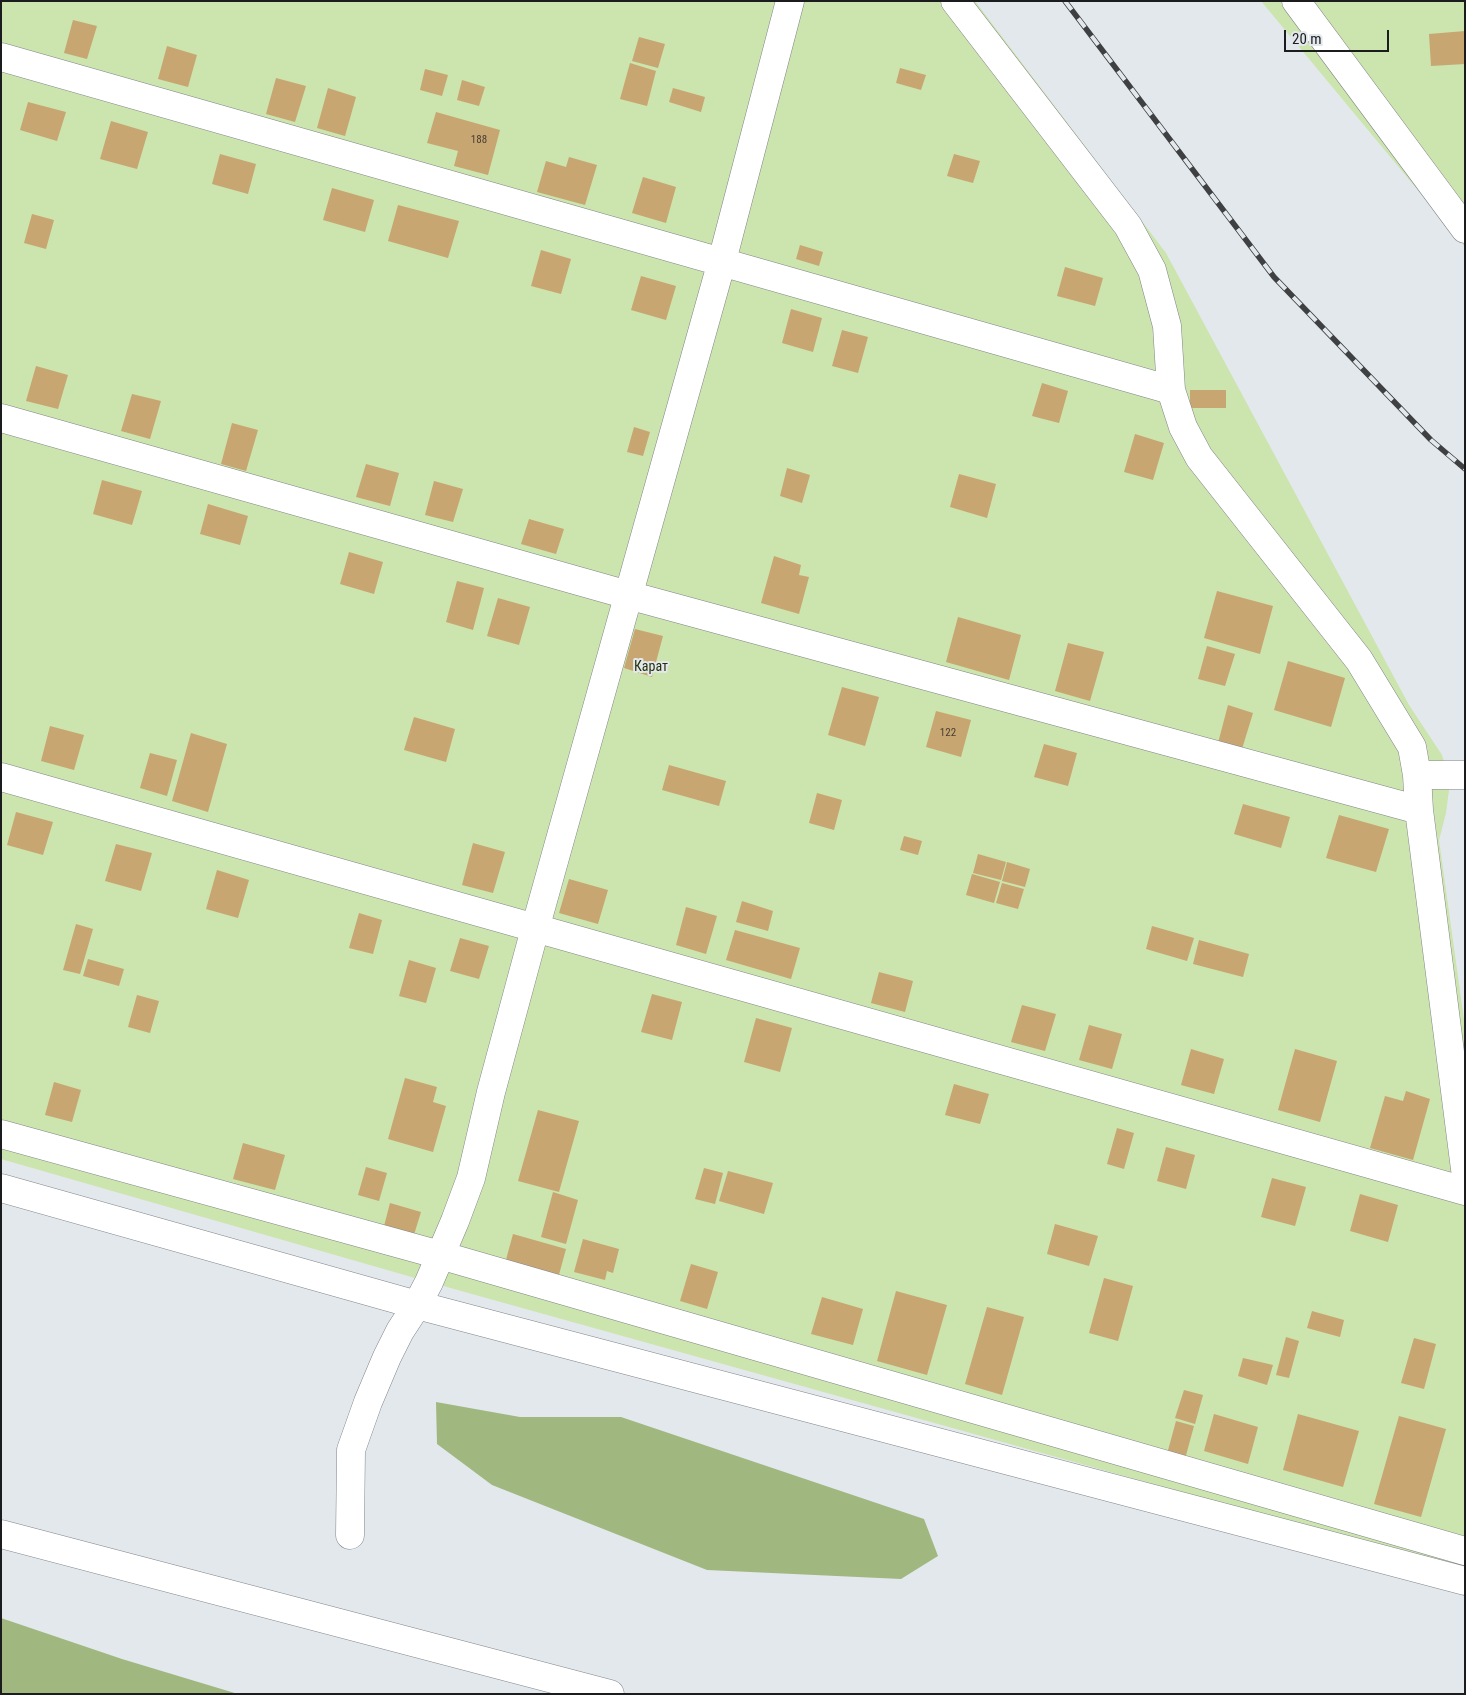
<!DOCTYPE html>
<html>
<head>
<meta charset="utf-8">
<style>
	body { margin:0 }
	#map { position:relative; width:1466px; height:1695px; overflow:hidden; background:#e3e8ed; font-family:"Roboto Condensed",sans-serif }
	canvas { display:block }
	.frame { position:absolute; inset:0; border:2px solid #1b1c1e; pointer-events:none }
	.scale { position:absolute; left:1284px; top:30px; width:105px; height:22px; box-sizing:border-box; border:2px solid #1b1c1e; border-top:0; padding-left:6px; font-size:15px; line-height:18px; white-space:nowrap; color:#1b1c1e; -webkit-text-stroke:4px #e3e8ed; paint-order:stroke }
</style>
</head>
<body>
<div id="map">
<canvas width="1466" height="1695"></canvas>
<div class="frame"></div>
<div class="scale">20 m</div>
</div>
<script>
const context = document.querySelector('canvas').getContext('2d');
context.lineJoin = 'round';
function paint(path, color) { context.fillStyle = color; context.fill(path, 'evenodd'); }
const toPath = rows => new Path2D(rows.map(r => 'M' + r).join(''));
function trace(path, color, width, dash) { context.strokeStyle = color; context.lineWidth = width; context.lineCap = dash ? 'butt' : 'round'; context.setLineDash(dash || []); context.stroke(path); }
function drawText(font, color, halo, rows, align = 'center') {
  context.font = font + ' "Roboto Condensed",sans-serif'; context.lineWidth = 4; context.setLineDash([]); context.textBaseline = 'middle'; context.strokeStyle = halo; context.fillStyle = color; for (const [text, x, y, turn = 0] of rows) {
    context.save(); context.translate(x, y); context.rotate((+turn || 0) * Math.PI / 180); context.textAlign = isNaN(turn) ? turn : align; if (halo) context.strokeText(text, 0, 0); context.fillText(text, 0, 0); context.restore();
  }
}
paint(toPath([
	[1,1,975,1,1166,253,1409,705,1442,755,1450,782,1446,813,1439,840,1465,1027,1465,1571,429,1282,1,1159],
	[1261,1,1465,1,1465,247]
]), '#cce4ad');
paint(toPath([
	[436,1402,520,1417,621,1417,924,1519,938,1556,901,1579,707,1570,492,1485,437,1444],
	[1,1618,122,1659,238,1694,1,1694]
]), '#a0b880');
paint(toPath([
	[73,20,97,26,87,59,64,53],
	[1465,31,1465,64,1431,66,1429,34],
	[639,37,665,44,658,68,632,61],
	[167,46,197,55,188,87,158,79],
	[630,63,656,71,647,106,620,99],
	[900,68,926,75,921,90,896,83],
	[425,69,448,75,442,96,420,90],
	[276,78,306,86,295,122,266,114],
	[462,80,485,87,479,106,457,100],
	[328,88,356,97,345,136,317,128],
	[673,88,705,97,701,112,669,102],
	[28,102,66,112,57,141,20,130],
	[436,112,500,130,488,175,454,166,458,151,427,143],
	[111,121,148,132,137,169,100,159],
	[220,154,256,164,248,194,212,184],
	[954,154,980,161,973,183,947,176],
	[569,157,597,165,585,205,537,192,546,161,566,167],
	[643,177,676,187,666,223,632,213],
	[332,188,374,200,365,232,323,220],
	[398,205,459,221,448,258,388,241],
	[32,214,54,220,46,249,24,243],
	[800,245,823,252,819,266,796,259],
	[541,250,571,259,561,294,531,286],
	[1065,267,1103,278,1095,306,1057,296],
	[641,276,676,286,666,320,631,310],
	[791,309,822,318,813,352,782,343],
	[842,330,868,337,858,373,832,366],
	[36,366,68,375,58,409,26,401],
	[1042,383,1068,391,1059,423,1032,416],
	[1190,390,1226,390,1226,408,1190,408],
	[132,394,161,401,150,439,121,431],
	[232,423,258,430,246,471,221,464],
	[634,427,650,432,643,456,627,452],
	[1135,434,1164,443,1153,480,1124,472],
	[366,464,399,473,390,506,356,497],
	[787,468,810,475,802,503,780,496],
	[959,474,996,484,987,518,950,507],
	[102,480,142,491,132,525,93,514],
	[434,481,463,489,453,522,425,515],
	[208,504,248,516,240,545,200,534],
	[529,519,564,529,556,554,521,544],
	[349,552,383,562,374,594,340,584],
	[774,556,801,565,799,575,809,577,799,614,761,603],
	[457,581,484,588,473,630,446,622],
	[1217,591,1273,606,1260,654,1204,638],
	[498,598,530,607,519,645,487,636],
	[958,617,1021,635,1009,680,946,662],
	[635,629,663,636,652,677,624,668],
	[1068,643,1104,652,1090,701,1055,691],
	[1207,646,1235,654,1225,686,1198,679],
	[1288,661,1345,678,1331,727,1274,710],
	[842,687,879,697,865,746,828,735],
	[1228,705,1253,713,1242,749,1218,743],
	[936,711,971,720,961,757,926,747],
	[414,717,455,729,446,762,404,750],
	[50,726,84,735,74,770,41,761],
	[191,733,227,744,208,812,172,801],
	[1044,744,1077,753,1068,786,1034,777],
	[150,753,177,760,167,796,140,788],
	[669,765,726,781,719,806,662,790],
	[817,793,842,800,834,830,809,823],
	[1243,804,1290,817,1281,848,1234,834],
	[16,812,53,822,43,855,7,845],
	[1339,815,1389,829,1376,872,1326,858],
	[904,836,922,841,918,855,900,850],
	[473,843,505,852,493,893,462,885],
	[116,844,152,853,141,891,105,881],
	[978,854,1006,862,1001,880,973,873],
	[1007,862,1030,869,1025,887,1002,881],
	[217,870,249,880,238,918,206,909],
	[972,874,1000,882,994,903,966,895],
	[569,879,608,890,598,924,559,913],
	[1002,883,1024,889,1018,909,996,903],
	[742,901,773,911,768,931,736,922],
	[686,907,717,916,706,954,676,945],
	[359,913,382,920,373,954,349,948],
	[76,924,93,929,80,974,63,970],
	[1152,926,1194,938,1187,961,1146,949],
	[735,930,800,948,791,979,726,960],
	[460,938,489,946,479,979,450,971],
	[1199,940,1249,954,1243,977,1193,964],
	[88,959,124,969,119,986,83,976],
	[409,960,436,968,426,1003,399,996],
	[879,972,913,981,905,1012,871,1003],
	[652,994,682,1002,672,1040,641,1032],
	[137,995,159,1001,150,1033,128,1027],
	[1022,1005,1056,1014,1045,1051,1011,1042],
	[756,1018,792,1028,780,1072,744,1062],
	[1089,1025,1122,1034,1112,1069,1079,1060],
	[1191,1049,1224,1059,1214,1094,1181,1085],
	[1295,1049,1337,1061,1320,1122,1278,1110],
	[405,1078,437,1087,433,1102,446,1106,433,1152,388,1139],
	[54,1082,81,1090,72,1122,45,1115],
	[954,1084,989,1094,980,1124,945,1115],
	[1406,1091,1430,1099,1413,1160,1370,1148,1385,1096,1403,1101],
	[538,1110,579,1121,559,1192,518,1181],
	[1117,1128,1134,1133,1124,1169,1107,1164],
	[243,1143,285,1155,275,1190,233,1179],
	[1166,1147,1195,1155,1186,1189,1157,1181],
	[366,1167,387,1173,379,1201,358,1195],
	[704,1168,723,1173,715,1204,695,1199],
	[728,1171,773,1183,764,1214,719,1201],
	[1272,1178,1306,1187,1295,1226,1261,1217],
	[553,1192,578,1200,566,1244,541,1237],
	[1360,1194,1398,1205,1388,1242,1350,1231],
	[390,1203,421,1212,413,1238,383,1230],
	[1055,1224,1098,1236,1089,1266,1047,1254],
	[513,1234,566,1249,557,1282,504,1267],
	[583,1239,619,1249,613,1273,607,1271,605,1280,574,1272],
	[691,1264,718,1272,707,1309,680,1301],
	[1104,1278,1133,1286,1118,1341,1089,1333],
	[896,1291,947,1305,927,1375,877,1361],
	[822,1297,863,1309,853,1345,811,1334],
	[987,1307,1024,1317,1002,1395,965,1384],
	[1312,1311,1344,1320,1340,1337,1307,1328],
	[1286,1337,1299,1341,1289,1378,1276,1375],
	[1414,1338,1436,1344,1424,1389,1401,1383],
	[1243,1358,1273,1365,1267,1385,1238,1376],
	[1184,1390,1203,1395,1195,1424,1175,1418],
	[1214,1414,1258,1427,1248,1464,1204,1451],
	[1298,1414,1359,1431,1343,1487,1283,1470],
	[1399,1416,1446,1429,1421,1517,1374,1504],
	[1176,1421,1194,1426,1185,1459,1167,1454]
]), '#c8a671');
const minor = toPath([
	[955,1,1128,226,1152,270,1167,326,1171,390],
	[1296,1,1465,229],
	[1,57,1171,390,1183,427,1199,457,1359,660,1412,747,1417,775,1419,810,1465,1169],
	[1,418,628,595,1419,810],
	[1417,775,1465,775],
	[1,777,1465,1191],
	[1,1134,440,1255,1465,1551],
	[1,1188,417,1305,1465,1581],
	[350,1535,351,1450,368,1402,387,1357,400,1331,417,1305,429,1282,455,1221,471,1178,491,1092,535,929,722,261,790,1]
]);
const major = toPath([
	[1,1534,610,1694]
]);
trace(minor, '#818589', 29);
trace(major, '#818589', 29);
trace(minor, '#fff', 28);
trace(major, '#fff', 28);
const rail = toPath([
	[1065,1,1274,277,1431,440,1465,469]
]);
trace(rail, '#3e4042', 5.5);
trace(rail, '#e3e8ed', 4, [11]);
drawText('11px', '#463e33', null, [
	["188",479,140],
	["122",948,733]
]);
drawText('14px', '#233107', '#e3e8ed', [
	["Карат",651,667]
]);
</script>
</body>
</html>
